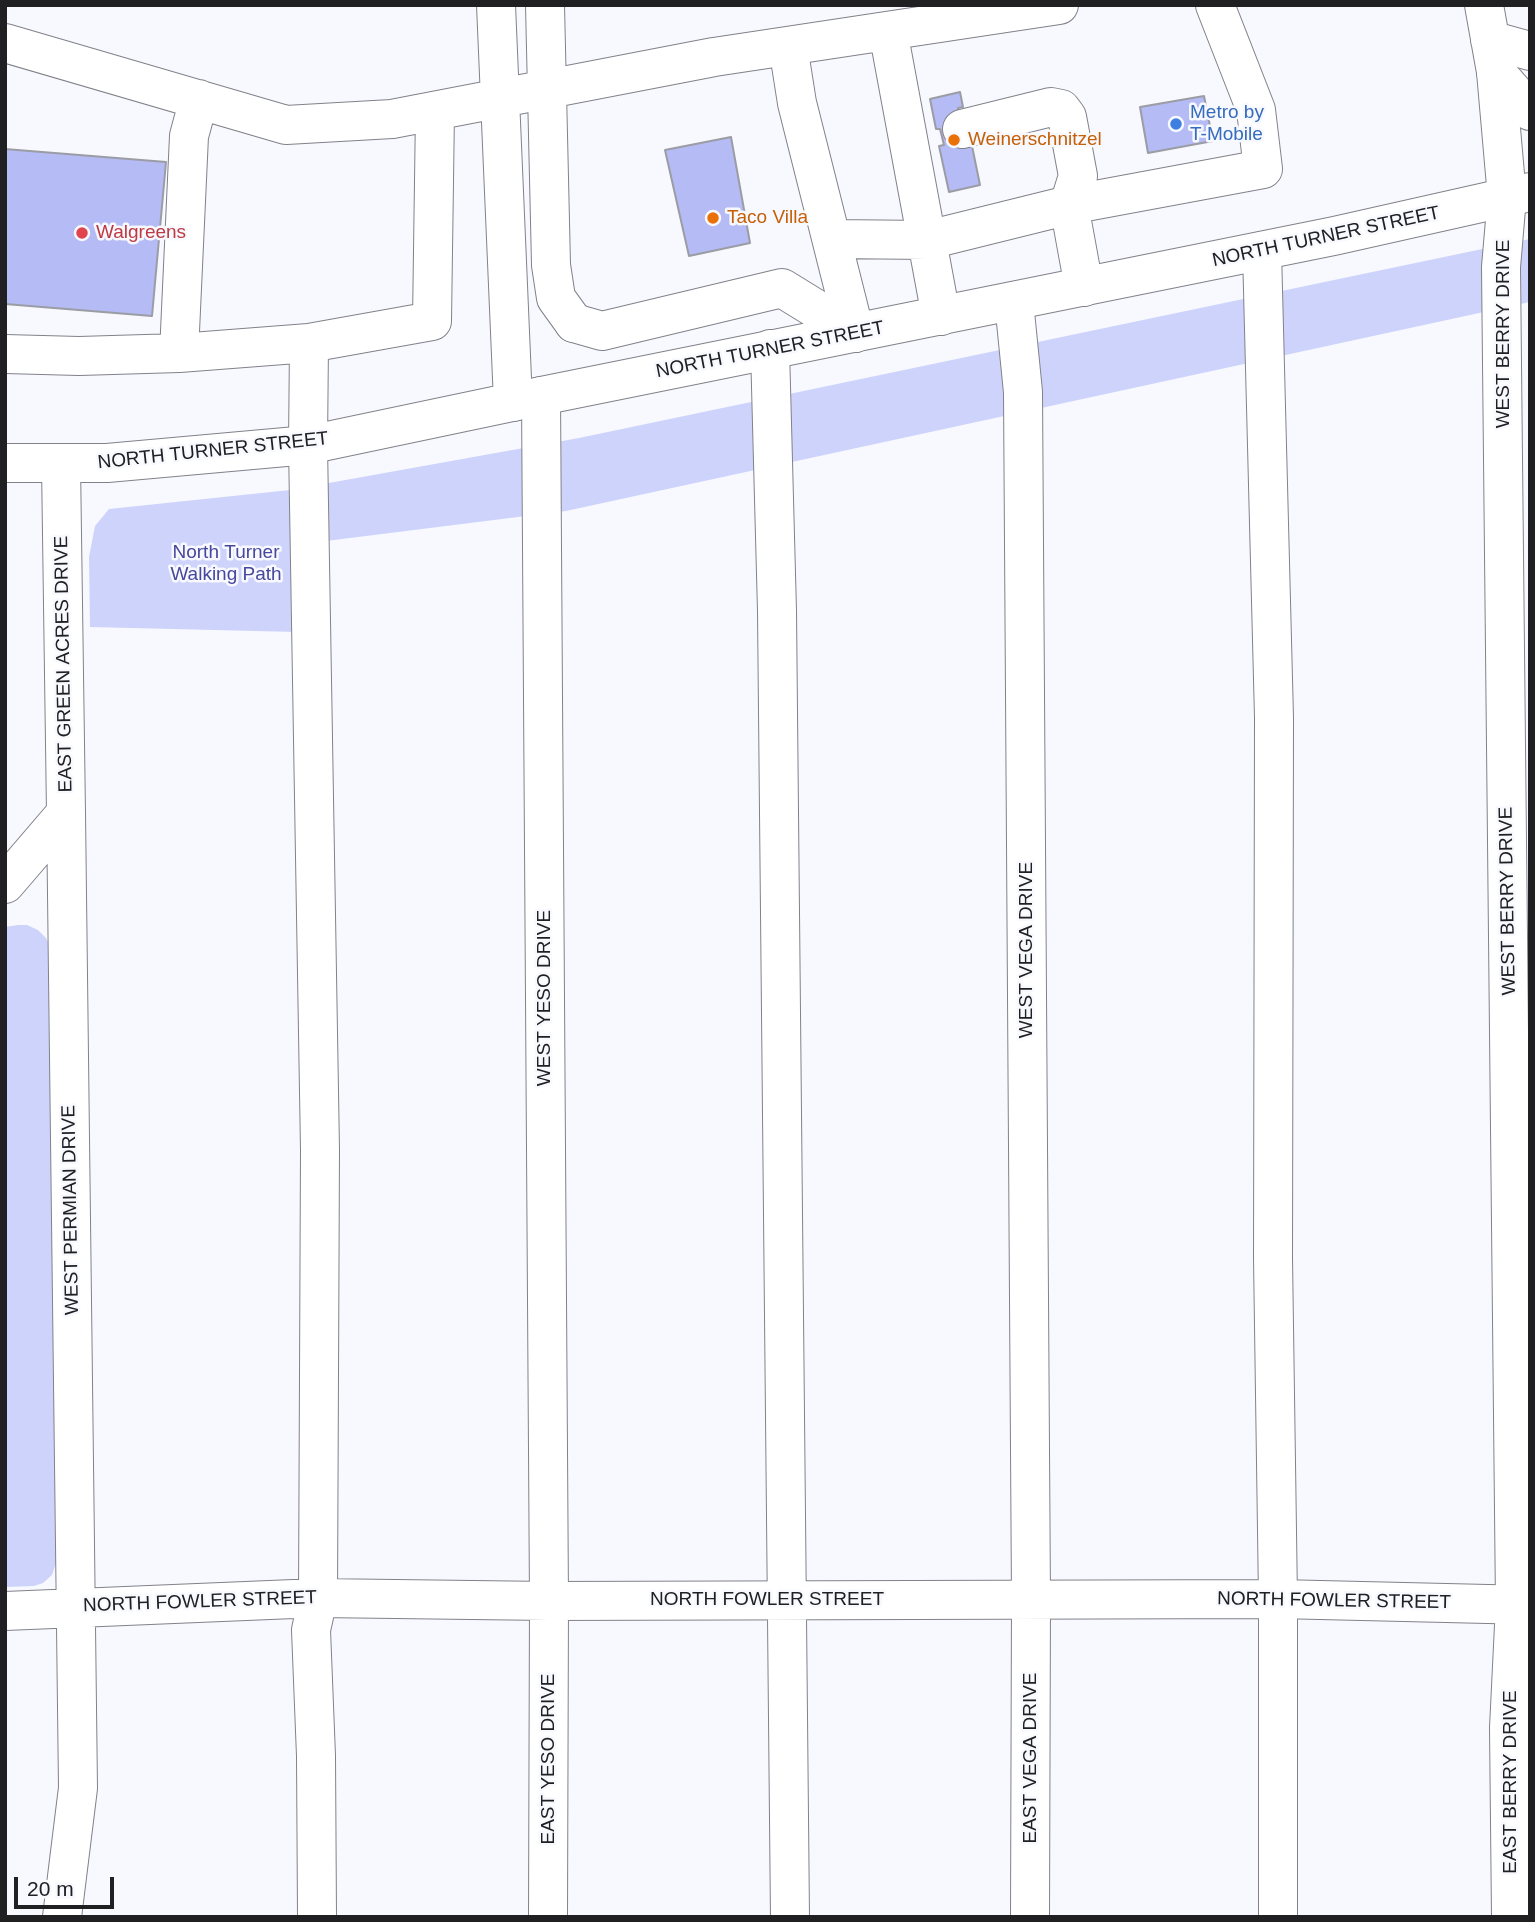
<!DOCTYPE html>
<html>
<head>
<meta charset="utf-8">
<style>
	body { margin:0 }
	#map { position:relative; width:1535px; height:1922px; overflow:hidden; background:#f8f9fe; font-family:Helvetica,sans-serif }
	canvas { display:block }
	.frame { position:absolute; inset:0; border:7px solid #202023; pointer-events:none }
	.scale { position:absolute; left:14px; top:1877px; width:100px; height:32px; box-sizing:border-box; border:4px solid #202023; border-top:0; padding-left:9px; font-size:21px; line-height:24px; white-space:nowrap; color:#202023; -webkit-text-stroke:5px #f8f9fe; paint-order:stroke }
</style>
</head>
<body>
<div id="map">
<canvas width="1535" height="1922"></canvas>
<div class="frame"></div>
<div class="scale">20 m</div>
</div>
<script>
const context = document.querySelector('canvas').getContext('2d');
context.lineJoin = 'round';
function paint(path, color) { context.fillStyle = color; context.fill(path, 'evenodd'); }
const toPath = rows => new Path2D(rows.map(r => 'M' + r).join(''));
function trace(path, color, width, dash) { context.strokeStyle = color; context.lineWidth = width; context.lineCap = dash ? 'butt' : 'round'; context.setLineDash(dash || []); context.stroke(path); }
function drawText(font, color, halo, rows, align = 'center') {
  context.font = font + ' Helvetica,sans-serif'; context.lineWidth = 5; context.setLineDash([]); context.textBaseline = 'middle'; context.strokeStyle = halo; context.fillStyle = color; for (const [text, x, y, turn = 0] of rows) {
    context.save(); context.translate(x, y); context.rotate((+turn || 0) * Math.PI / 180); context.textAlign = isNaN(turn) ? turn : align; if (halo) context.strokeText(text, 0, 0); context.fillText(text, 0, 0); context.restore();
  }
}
paint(toPath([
	[1530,239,1530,302,566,511,294,545,297,632,90,627,89,557,95,526,109,509,290,490,579,438],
	[18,925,27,925,38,930,46,938,51,949,57,1560,52,1575,43,1583,34,1586,5,1587,5,927]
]), '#ced3fc');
const building = toPath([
	[960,92,963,107,958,108,966,147,972,146,980,185,949,192,939,146,944,145,940,129,936,129,930,99,960,92],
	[1204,96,1213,141,1148,153,1140,107,1204,96],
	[731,137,750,243,689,256,665,150,731,137],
	[5,149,166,162,152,316,5,304,5,149]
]);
paint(building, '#b4bbf5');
trace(building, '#9b9ca4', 2);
const minor = toPath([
	[496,5,513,402],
	[545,5,551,265,556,298,574,323],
	[1484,5,1496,72,1507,197,1501,267,1515,1605,1509,1728,1511,1917],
	[888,31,941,316],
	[1490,40,1530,51],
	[5,43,286,125,392,119,714,57,1059,5],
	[788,46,797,103,855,333],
	[962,129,1051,107,1061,109,1067,117,1078,176,1069,205,1263,169,1256,110,1215,5],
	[833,239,928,240,1069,205,1084,287],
	[1262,251,1274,718,1273,1258,1278,1599,1278,1917],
	[1014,302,1023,392,1031,1599,1030,1917],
	[309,343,432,321,435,111],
	[770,349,777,611,790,1917],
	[179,353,309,343,308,445,320,1150,318,1598,311,1630,316,1756,317,1917],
	[5,354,79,356,179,353,189,136,199,99],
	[541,396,549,1601,548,1917],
	[5,884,66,813,61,464],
	[5,1611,318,1598,549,1601,1278,1599,1530,1605],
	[62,1917,78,1788,66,813]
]);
const major = toPath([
	[1496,72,1530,111],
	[574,323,602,331,782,288,855,333],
	[5,463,107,463,308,445,541,396,1334,236,1530,192]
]);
trace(minor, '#81828a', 40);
trace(major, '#81828a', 40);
trace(minor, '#fff', 38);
trace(major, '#fff', 38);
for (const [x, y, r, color] of [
	[1176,124,7,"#3f7fe0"],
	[954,140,7,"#e8710a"],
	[713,218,7,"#e8710a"],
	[82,233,7,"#e0444e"]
]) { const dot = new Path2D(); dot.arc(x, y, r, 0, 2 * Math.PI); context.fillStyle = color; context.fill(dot); trace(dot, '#f8f9fe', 2.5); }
drawText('19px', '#366cbe', '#f8f9fe', [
	["Metro by",1190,113],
	["T-Mobile",1190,135]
], 'left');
drawText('19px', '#c56008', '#f8f9fe', [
	["Weinerschnitzel",968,140],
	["Taco Villa",727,218]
], 'left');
drawText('19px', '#be3a42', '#f8f9fe', [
	["Walgreens",96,233]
], 'left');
drawText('19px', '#202023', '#f8f9fe', [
	["NORTH TURNER STREET",1326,237,-12],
	["WEST BERRY DRIVE",1504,334,-90],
	["NORTH TURNER STREET",770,350,-11],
	["NORTH TURNER STREET",213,451,-6],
	["EAST GREEN ACRES DRIVE",64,664,-91],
	["WEST BERRY DRIVE",1508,901,-91],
	["WEST VEGA DRIVE",1027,950,-90],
	["WEST YESO DRIVE",545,998,-90],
	["WEST PERMIAN DRIVE",71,1210,-91],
	["NORTH FOWLER STREET",767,1600],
	["NORTH FOWLER STREET",1334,1601,1],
	["NORTH FOWLER STREET",200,1602,-2],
	["EAST VEGA DRIVE",1031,1758,-90],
	["EAST YESO DRIVE",549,1759,-90],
	["EAST BERRY DRIVE",1511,1782,-90]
]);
drawText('19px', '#47489c', '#f8f9fe', [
	["North Turner",226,553],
	["Walking Path",226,575]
]);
</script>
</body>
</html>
